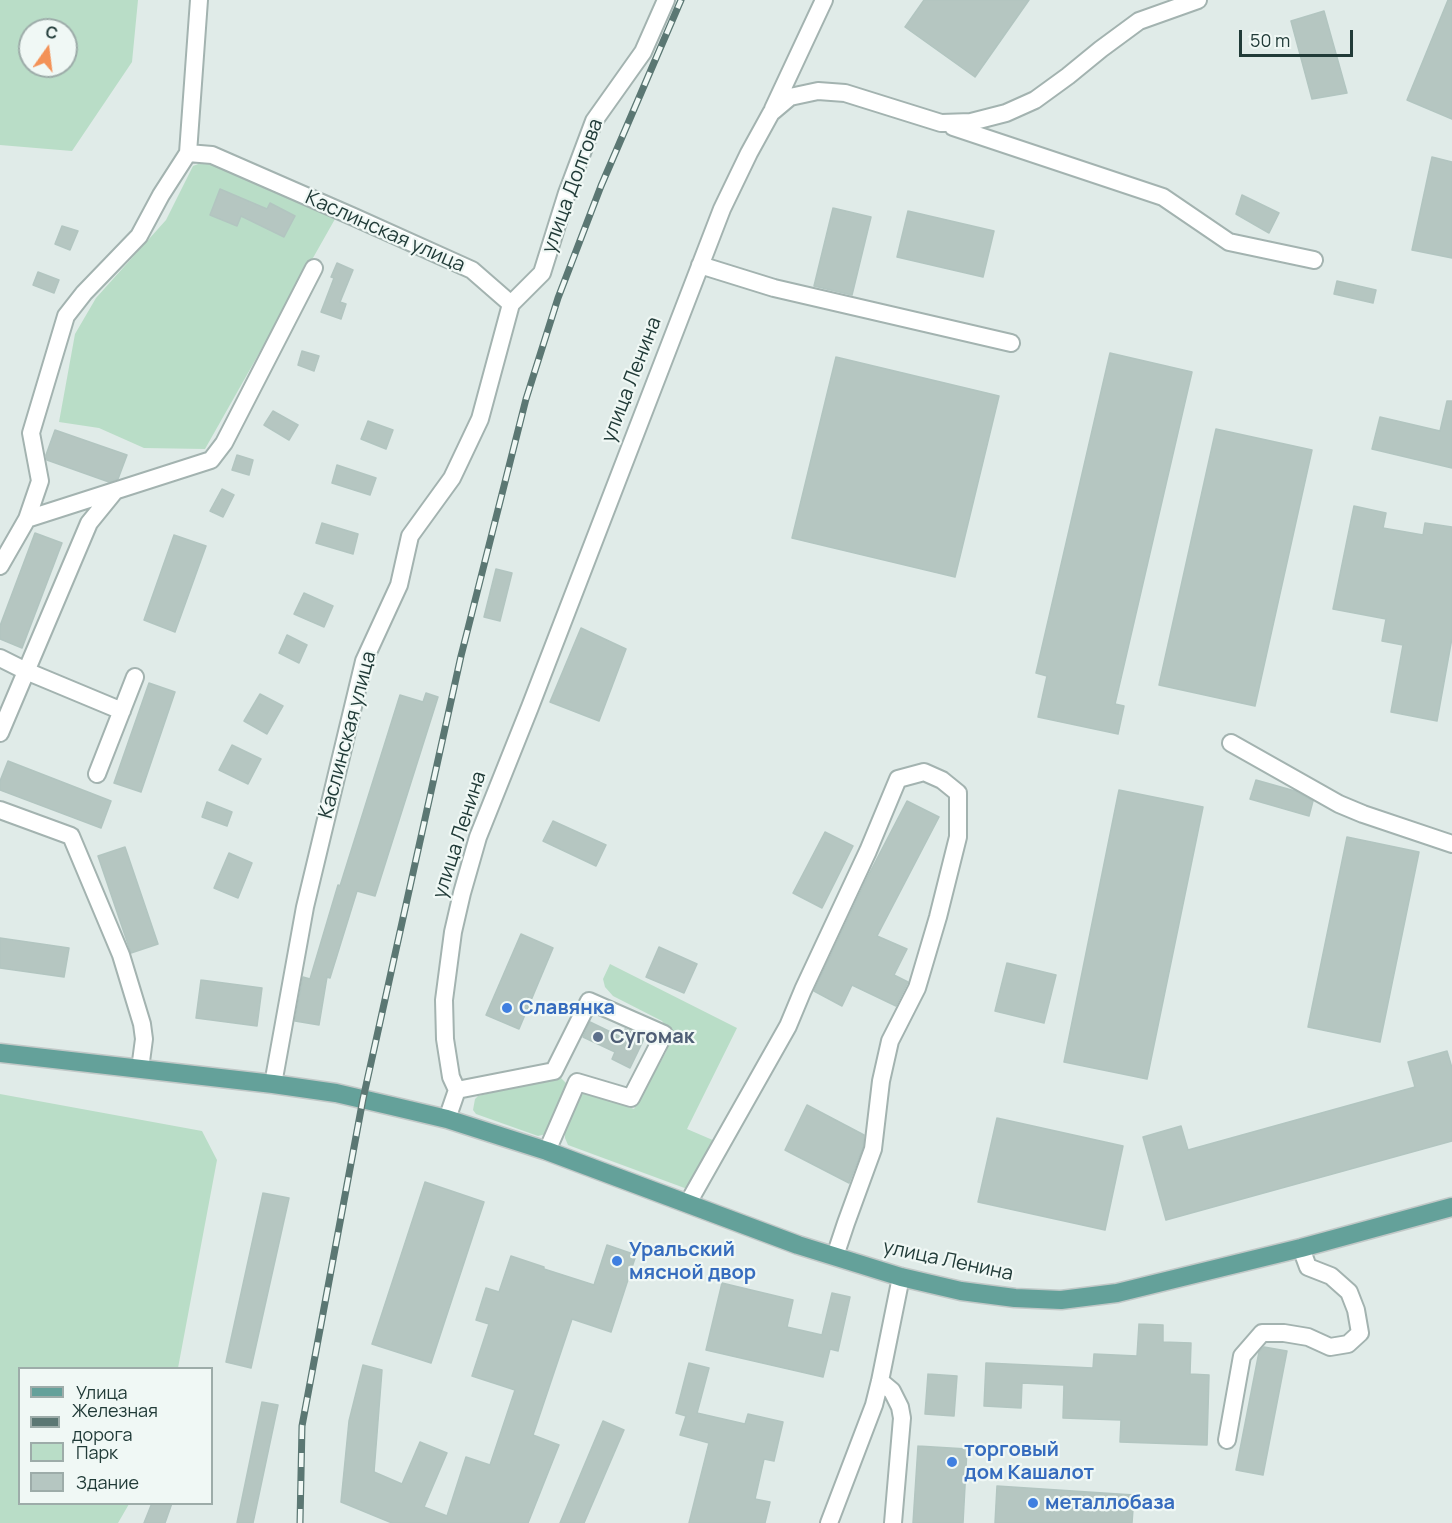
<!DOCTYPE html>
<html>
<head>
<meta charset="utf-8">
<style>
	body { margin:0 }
	#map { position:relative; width:1452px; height:1523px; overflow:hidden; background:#e0ebe8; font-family:Manrope,sans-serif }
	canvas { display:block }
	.legend { position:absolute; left:18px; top:1367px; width:195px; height:138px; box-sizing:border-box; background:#f0f8f5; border:2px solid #9daca9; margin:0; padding:8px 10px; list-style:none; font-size:18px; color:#213b38 }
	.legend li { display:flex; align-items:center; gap:12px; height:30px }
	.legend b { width:30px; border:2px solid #9daca9 }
	.north { position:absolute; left:18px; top:18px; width:60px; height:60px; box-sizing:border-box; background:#f0f8f5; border:2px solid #9daca9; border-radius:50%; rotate:14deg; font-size:16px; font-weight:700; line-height:24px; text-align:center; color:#213b38 }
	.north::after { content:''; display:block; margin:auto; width:21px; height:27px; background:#f39257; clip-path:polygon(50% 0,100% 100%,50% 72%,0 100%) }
	.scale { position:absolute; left:1239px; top:30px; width:114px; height:27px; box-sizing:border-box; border:3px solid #213b38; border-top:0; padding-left:8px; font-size:18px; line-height:21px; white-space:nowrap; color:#213b38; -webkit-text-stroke:4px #f0f8f5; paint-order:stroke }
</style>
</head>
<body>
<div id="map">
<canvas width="1452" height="1523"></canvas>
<ul class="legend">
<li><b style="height:8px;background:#64a19a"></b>Улица</li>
<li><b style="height:8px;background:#5b7773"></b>Железная дорога</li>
<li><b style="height:16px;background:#b9ddc7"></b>Парк</li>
<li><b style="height:16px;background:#b5c6c1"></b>Здание</li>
</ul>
<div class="north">С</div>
<div class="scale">50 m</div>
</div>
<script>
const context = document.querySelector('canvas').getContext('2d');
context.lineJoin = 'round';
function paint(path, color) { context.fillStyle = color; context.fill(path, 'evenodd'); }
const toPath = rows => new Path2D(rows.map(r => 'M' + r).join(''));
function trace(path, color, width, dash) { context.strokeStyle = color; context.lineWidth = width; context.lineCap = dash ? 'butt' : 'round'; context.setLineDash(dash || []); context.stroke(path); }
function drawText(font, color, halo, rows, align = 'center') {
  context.font = font + ' Manrope,sans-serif'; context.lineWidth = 4.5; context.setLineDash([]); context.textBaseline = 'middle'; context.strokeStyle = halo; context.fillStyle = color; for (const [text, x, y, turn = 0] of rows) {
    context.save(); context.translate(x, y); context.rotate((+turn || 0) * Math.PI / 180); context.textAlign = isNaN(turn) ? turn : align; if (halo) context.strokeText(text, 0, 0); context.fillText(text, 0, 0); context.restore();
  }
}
paint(toPath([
	[0,0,138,0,132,62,72,151,0,145],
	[30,30,66,30,66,66,30,66],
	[206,161,335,219,205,449,144,448,99,428,59,422,75,334,96,298,166,220,193,166],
	[610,964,737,1028,687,1129,715,1141,690,1190,568,1145,565,1138,565,1131,578,1099,583,1094,590,1093,634,1109,666,1052,670,1037,668,1029,662,1021,613,996,605,987,603,979],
	[555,1077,561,1078,566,1083,567,1089,546,1134,538,1136,476,1114,473,1110,475,1099,478,1096],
	[0,1094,202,1131,217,1160,178,1368,20,1368,20,1504,129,1504,118,1523,0,1523]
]), '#b9ddc7');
const building = toPath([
	[924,0,1029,0,975,77,905,27,924,0],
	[1448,0,1452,0,1452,119,1407,100,1448,0],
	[1324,11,1347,93,1312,99,1291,21,1324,11],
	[1432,157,1452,162,1452,258,1412,250,1432,157],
	[220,189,267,209,270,203,295,216,284,237,241,216,237,226,210,215,220,189],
	[1242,195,1279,213,1269,233,1236,214,1242,195],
	[833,208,871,217,852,295,814,286,833,208],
	[908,211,994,231,983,277,897,257,908,211],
	[62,226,78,231,70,250,55,244,62,226],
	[337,263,353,270,340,302,346,304,341,319,321,312,334,278,331,277,337,263],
	[38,272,59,280,54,293,33,285,38,272],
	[1337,281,1376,290,1373,303,1334,294,1337,281],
	[302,351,319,356,314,371,298,365,302,351],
	[1110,353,1192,372,1115,704,1124,706,1118,734,1038,717,1047,676,1036,673,1110,353],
	[836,357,999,396,955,577,792,538,836,357],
	[1447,401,1452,401,1452,468,1372,449,1380,417,1440,431,1447,401],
	[273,411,298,425,289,440,264,425,273,411],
	[368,421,393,430,386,449,361,439,368,421],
	[1216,429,1312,450,1255,706,1159,685,1216,429],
	[55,430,127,455,118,479,109,482,47,460,46,455,55,430],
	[237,455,253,460,249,475,232,470,237,455],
	[337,465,376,478,370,495,332,483,337,465],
	[222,489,234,495,223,517,210,511,222,489],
	[1354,506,1386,513,1383,528,1423,535,1425,523,1452,527,1452,638,1437,721,1391,712,1403,645,1382,641,1386,619,1333,609,1354,506],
	[322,523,358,534,353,554,316,543,322,523],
	[35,533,62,543,22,648,0,639,0,626,35,533],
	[174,535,206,546,175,632,144,620,174,535],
	[496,569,512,573,500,621,484,617,496,569],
	[304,593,333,606,324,627,294,614,304,593],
	[581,628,626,649,599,721,550,702,581,628],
	[287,635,307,645,299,663,279,653,287,635],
	[149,683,175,692,141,792,114,783,149,683],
	[426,693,438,697,375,896,357,891,330,978,327,977,319,1025,295,1021,303,977,310,979,338,885,340,886,400,695,423,702,426,693],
	[260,694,283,706,267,734,244,721,260,694],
	[232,745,261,759,248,784,219,770,232,745],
	[8,761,111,801,101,828,0,790,0,781,8,761],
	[1256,780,1295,791,1313,801,1309,816,1250,799,1256,780],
	[1119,790,1203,807,1147,1079,1064,1062,1119,790],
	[907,801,939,817,877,936,907,949,894,975,908,982,896,1006,852,985,842,1006,814,991,868,876,907,801],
	[207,802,232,812,227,826,202,817,207,802],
	[553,821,606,845,596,866,543,841,553,821],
	[825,832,853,846,822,908,793,893,825,832],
	[1347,837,1419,852,1380,1042,1308,1027,1347,837],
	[125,847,158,944,131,953,98,856,125,847],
	[229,853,252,863,238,898,214,888,229,853],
	[521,934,553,948,519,1029,486,1015,521,934],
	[0,938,69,948,64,977,0,968,0,938],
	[659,947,697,964,684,993,646,977,659,947],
	[1007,963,1056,975,1044,1023,995,1011,1007,963],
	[201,980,262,988,257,1026,196,1018,201,980],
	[590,1022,621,1037,625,1029,644,1039,630,1068,612,1059,615,1052,583,1037,590,1022],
	[1447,1051,1452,1068,1452,1141,1166,1220,1143,1137,1181,1126,1188,1150,1415,1087,1408,1062,1447,1051],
	[807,1105,864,1135,863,1147,849,1183,785,1150,807,1105],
	[997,1118,1123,1146,1105,1230,978,1202,997,1118],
	[425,1182,484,1202,431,1363,372,1344,425,1182],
	[263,1193,289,1198,251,1368,226,1362,263,1193],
	[607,1245,636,1255,611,1332,572,1319,533,1435,559,1445,528,1523,392,1523,341,1502,349,1421,363,1365,382,1370,374,1472,402,1484,420,1442,447,1453,424,1507,447,1516,466,1457,490,1465,515,1390,472,1376,489,1324,476,1320,486,1288,499,1292,511,1256,544,1267,544,1269,594,1285,607,1245],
	[722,1283,793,1300,787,1327,822,1335,832,1293,850,1297,838,1351,830,1349,823,1377,706,1350,722,1283],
	[1139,1324,1163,1325,1163,1342,1191,1343,1190,1374,1209,1375,1207,1445,1120,1442,1121,1420,1063,1418,1064,1385,1022,1383,1021,1408,984,1406,986,1363,1093,1368,1094,1354,1137,1356,1139,1324],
	[1264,1347,1287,1351,1263,1475,1236,1470,1259,1352,1264,1347],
	[689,1363,709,1368,697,1413,745,1424,748,1414,783,1422,774,1461,764,1459,755,1499,770,1502,765,1523,689,1523,709,1443,680,1435,686,1416,676,1413,689,1363],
	[928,1374,957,1376,954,1416,925,1414,928,1374],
	[262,1402,278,1405,253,1523,237,1523,262,1402],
	[603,1421,624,1430,584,1523,560,1523,603,1421],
	[918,1446,967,1449,963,1523,913,1523,918,1446],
	[997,1486,1134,1495,1132,1523,995,1523,997,1486],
	[152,1503,172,1503,165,1523,144,1523,152,1503]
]);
paint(building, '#b5c6c1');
trace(building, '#b2c5c0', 1.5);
const minor = toPath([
	[773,109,824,0],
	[953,127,1163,197,1229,242,1314,260],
	[188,153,212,155,354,217,472,270,511,304,480,419,452,478,410,536,399,585,364,661,305,907,273,1084],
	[700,265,774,288,1011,343],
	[511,304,542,273,567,193,594,121,643,52,666,0],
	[27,519,40,481,31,433,66,316,84,293,139,236,161,195,188,153,199,0],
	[0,566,27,519,211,460,224,443,314,268],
	[0,658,26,671,122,711],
	[0,733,89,523,115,491],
	[1231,743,1339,804,1363,814,1452,844],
	[97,774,135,677],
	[0,810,71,836,121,955,142,1024,144,1039,140,1069],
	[457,1090,554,1071,589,1001,664,1034,631,1098,577,1082,547,1151],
	[447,1119,457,1090,451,1077,445,1039,444,1000,453,932,462,893,478,837,530,707,722,209,749,153,771,113,790,97,818,91,845,93,941,123,971,122,1006,113,1035,100,1068,76,1101,49,1139,21,1198,0],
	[688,1203,788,1026,803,990,868,851,898,779,924,772,942,780,958,793,958,837,938,917,917,988,890,1041,881,1081,873,1149,846,1223,835,1256],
	[880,1381,892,1391,900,1407,902,1418,893,1523],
	[1227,1440,1242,1356,1262,1333,1284,1333,1308,1337,1330,1347,1348,1344,1360,1333,1356,1310,1349,1292,1331,1276,1308,1267,1301,1248],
	[829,1523,874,1405,880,1381,901,1277]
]);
const major = toPath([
	[0,1053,273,1084,336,1093,392,1106,447,1119,547,1151,798,1245,901,1277,961,1291,1015,1298,1061,1300,1117,1293,1301,1248,1452,1207]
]);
trace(minor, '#a3b3b0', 20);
trace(major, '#c1c8c7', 21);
trace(minor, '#fff', 16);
trace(major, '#64a19a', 18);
const rail = toPath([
	[300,1523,302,1426,363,1099,461,656,526,399,558,298,601,186,681,0]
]);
trace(rail, '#5b7773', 7);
trace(rail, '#f0f8f5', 4.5, [14]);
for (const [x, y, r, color] of [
	[507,1008,6,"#3f7fe0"],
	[598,1037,6,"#5c6f8a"],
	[617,1261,6,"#3f7fe0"],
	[952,1462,6,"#3f7fe0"],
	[1033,1503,6,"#3f7fe0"]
]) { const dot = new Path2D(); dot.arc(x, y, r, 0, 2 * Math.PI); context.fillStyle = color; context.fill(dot); trace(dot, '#f0f8f5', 2); }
drawText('20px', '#213b38', '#f0f8f5', [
	["улица Долгова",573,186,-70],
	["Каслинская улица",385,232,24],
	["улица Ленина",632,380,-69],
	["Каслинская улица",348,735,-75],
	["улица Ленина",460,835,-72],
	["улица Ленина",948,1261,12]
]);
drawText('bold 20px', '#366cbe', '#f0f8f5', [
	["Славянка",519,1008],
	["Уральский",629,1250],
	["мясной двор",629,1273],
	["торговый",964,1450],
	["дом Кашалот",964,1473],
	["металлобаза",1045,1503]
], 'left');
drawText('bold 20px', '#4e5e75', '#f0f8f5', [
	["Сугомак",610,1037]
], 'left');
</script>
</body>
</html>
